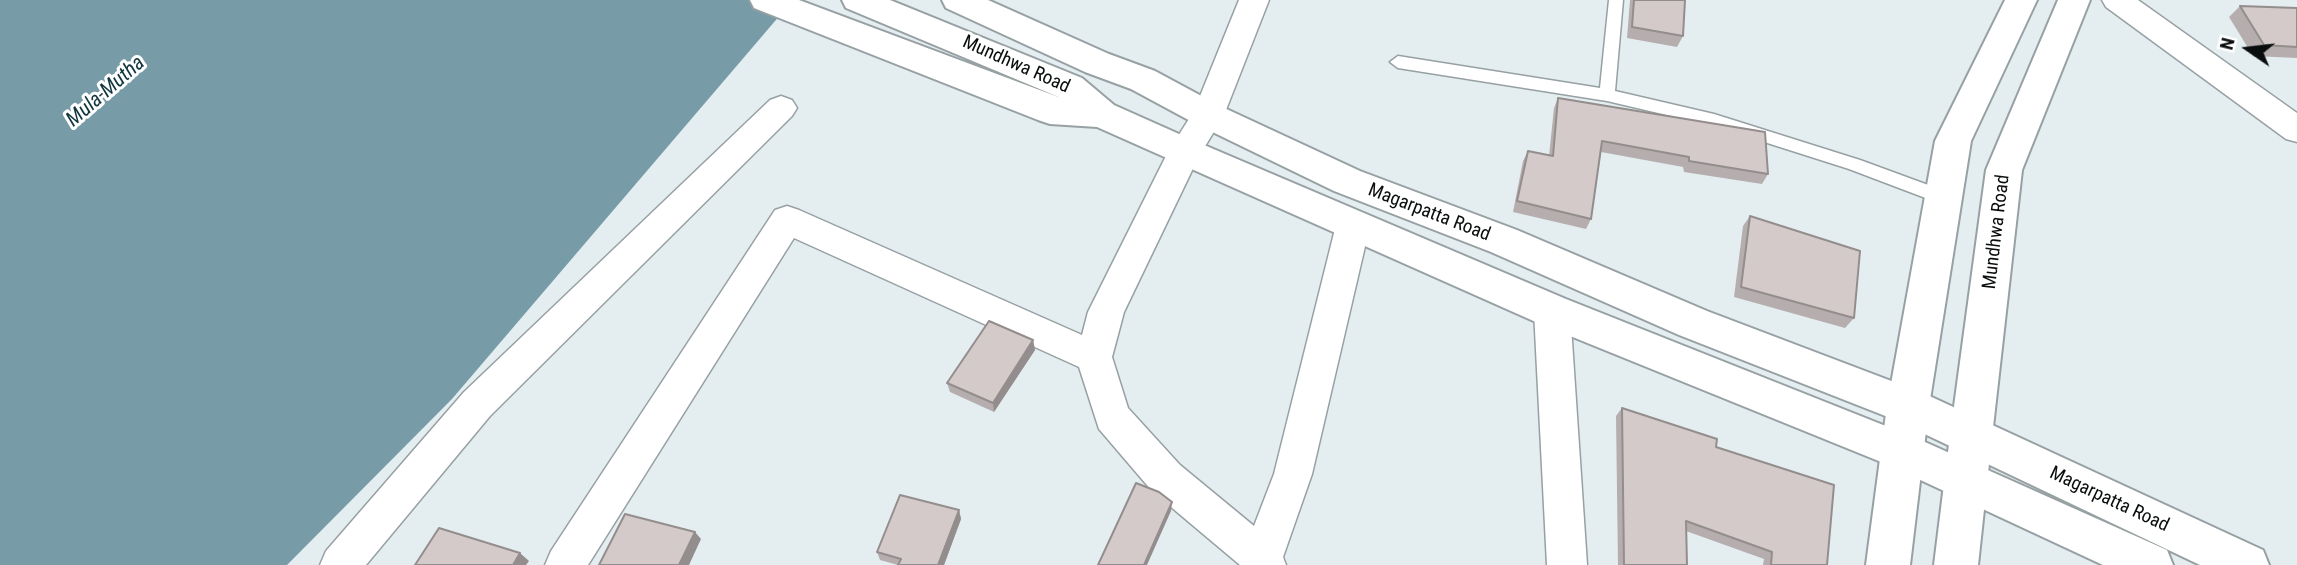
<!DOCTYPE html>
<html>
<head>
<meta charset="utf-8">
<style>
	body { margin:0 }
	#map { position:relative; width:2297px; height:565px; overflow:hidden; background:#e4eef1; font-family:"Roboto Condensed",sans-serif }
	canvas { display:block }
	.north { position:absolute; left:2213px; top:14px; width:70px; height:70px; -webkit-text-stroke:5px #fff; paint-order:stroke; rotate:284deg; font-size:19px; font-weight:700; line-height:28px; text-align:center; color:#0a0d0e }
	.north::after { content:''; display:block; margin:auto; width:24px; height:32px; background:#0a0d0e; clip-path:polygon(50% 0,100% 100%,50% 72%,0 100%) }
</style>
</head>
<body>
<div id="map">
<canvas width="2297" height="565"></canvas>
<div class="north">N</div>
</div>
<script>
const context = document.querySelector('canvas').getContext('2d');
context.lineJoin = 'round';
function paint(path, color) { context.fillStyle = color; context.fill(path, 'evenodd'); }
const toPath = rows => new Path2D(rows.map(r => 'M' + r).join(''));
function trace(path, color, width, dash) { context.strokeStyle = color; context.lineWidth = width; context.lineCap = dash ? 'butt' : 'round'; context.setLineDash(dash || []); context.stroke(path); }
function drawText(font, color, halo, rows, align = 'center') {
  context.font = font + ' "Roboto Condensed",sans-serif'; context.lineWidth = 6; context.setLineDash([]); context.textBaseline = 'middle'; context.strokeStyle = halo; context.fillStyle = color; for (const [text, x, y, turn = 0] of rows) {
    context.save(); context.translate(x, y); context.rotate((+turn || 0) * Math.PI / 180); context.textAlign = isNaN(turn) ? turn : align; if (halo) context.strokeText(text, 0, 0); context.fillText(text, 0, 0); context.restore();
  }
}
paint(toPath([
	[0,0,793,0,452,399,287,565,0,565]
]), '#779ba7');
const lane = toPath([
	[1609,0,1623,0,1615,91,1714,114,1860,160,1950,193,1952,198,1950,203,1944,205,1849,169,1714,126,1607,101,1398,68,1390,62,1398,56,1600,88,1609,0]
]);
const street = toPath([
	[1239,0,1269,0,1224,115,1198,158,1124,312,1112,357,1128,408,1180,465,1254,526,1274,474,1336,225,1341,215,1353,211,1365,215,1370,225,1312,474,1283,557,1286,565,1240,565,1152,491,1099,429,1079,367,794,238,588,565,545,565,551,551,775,210,787,206,799,210,1082,335,1088,312,1168,152,1194,111,1239,0],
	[2102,0,2138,0,2297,113,2297,142,2286,139,2106,7,2102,0],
	[781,96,792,100,797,108,792,116,490,416,366,565,320,565,326,551,464,392,770,100,781,96],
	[1552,296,1565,300,1570,311,1587,565,1547,565,1534,311,1539,300,1552,296]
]);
const secondary = toPath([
	[1908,388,1923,393,1929,406,1910,565,1866,565,1887,406,1893,393,1908,388],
	[1971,417,1986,423,1992,436,1978,565,1934,565,1950,436,1956,423,1971,417]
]);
const primary = toPath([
	[2005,0,2037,0,1971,141,1929,406,1923,419,1908,424,1893,419,1887,406,1935,141,2005,0],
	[2058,0,2090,0,2022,170,1992,436,1986,449,1971,455,1956,449,1950,436,1986,170,2058,0]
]);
const highway = toPath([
	[750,0,799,0,1061,98,846,8,842,0,890,0,1082,78,1114,105,1197,142,1566,299,1916,438,2167,550,2173,565,2103,565,1886,464,1538,323,1097,127,1050,124,1038,120,754,8,750,0],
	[942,0,988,0,1109,54,1155,71,1220,106,1360,171,1517,230,1707,311,1923,393,2263,550,2269,565,2200,565,1893,419,1679,335,1491,252,1334,191,1196,124,1131,89,1085,72,946,8,942,0]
]);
trace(lane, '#97a0a3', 3);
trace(street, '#97a0a3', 3);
trace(secondary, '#97a0a3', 4);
trace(primary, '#97a0a3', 4);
trace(highway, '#97a0a3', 4);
paint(lane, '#fff');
paint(street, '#fff');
paint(secondary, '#fff');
paint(primary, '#fff');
paint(highway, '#fff');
paint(toPath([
	[1630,0,1685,0,1683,36,1677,47,1627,38],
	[2240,6,2297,8,2297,58,2253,56,2229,17],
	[1558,98,1768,174,1762,184,1684,172,1683,167,1601,152,1591,219,1586,229,1513,212,1523,161,1528,151,1549,156,1554,108],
	[1750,216,1854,318,1845,328,1734,297,1743,226],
	[1033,340,1035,350,994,412,950,392,947,383],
	[1622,408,1716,447,1827,565,1763,565,1764,559,1686,531,1687,565,1618,565,1616,416],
	[959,510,961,519,944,565,898,565,880,560,877,552]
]), '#b6aeae');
paint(toPath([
	[1033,340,1035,350,994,412,993,403],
	[1172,502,1171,511,1147,565,1144,565],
	[959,510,961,519,944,565,938,565],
	[695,532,701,539,689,565,679,565],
	[520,553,529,561,526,565,513,565]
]), '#948d8d');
const building = toPath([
	[1634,0,1685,0,1683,36,1632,27,1634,0],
	[2240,6,2297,8,2297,47,2264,45,2240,6],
	[1558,98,1765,132,1768,174,1689,161,1689,157,1602,141,1591,219,1517,201,1528,151,1553,156,1558,98],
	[1750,216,1860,251,1854,318,1741,287,1750,216],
	[989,321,1033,340,993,403,947,383,989,321],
	[1622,408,1717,439,1716,447,1834,485,1827,565,1771,565,1772,552,1686,521,1687,565,1624,565,1622,408],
	[1136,483,1159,492,1172,502,1144,565,1098,565,1136,483],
	[900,495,959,510,938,565,898,565,901,559,877,552,900,495],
	[625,514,695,532,679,565,599,565,625,514],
	[439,528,520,553,513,565,415,565,439,528]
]);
paint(building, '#d4caca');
trace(building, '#948d8d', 2);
drawText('19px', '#0a0d0e', '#fff', [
	["Mundhwa Road",1016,65,24],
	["Magarpatta Road",1429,213,21],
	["Mundhwa Road",1997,232,-83],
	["Magarpatta Road",2109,500,25]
]);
drawText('italic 21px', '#11353f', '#fff', [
	["Mula-Mutha",106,92,-41]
]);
</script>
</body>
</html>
